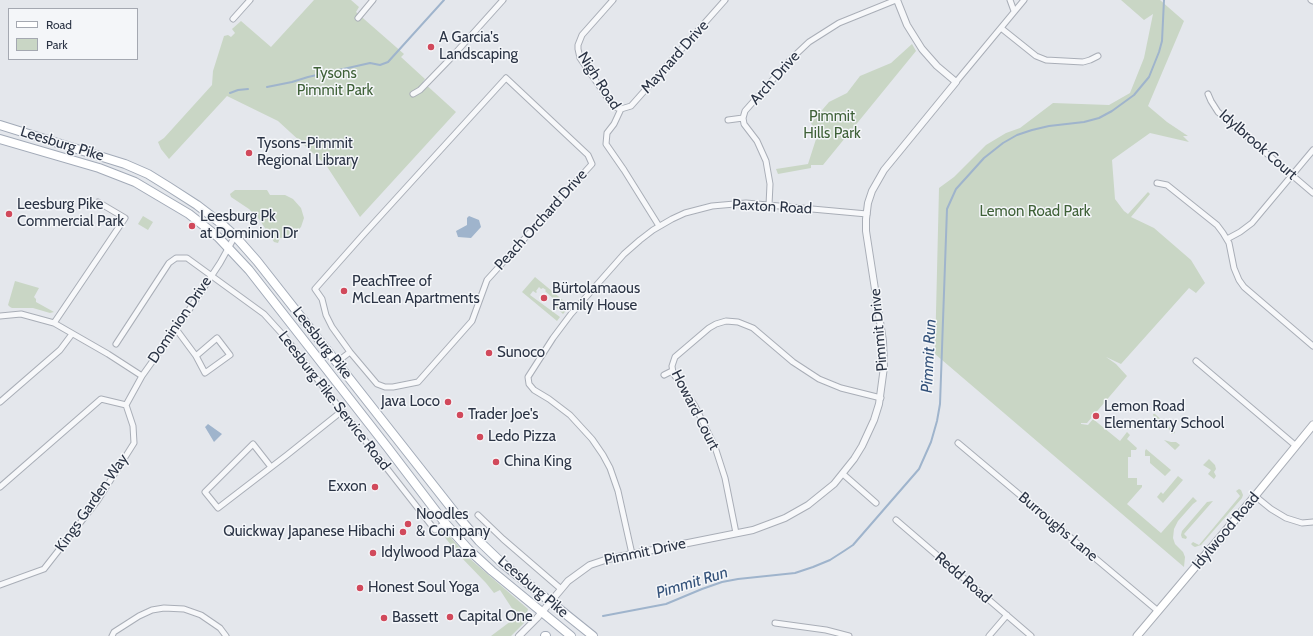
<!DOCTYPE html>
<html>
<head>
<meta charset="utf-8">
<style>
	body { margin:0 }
	#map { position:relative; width:1313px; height:636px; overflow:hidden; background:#e4e7ec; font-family:Cabin,sans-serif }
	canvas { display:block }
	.legend { position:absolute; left:8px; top:8px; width:130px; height:52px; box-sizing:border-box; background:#f4f6f9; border:1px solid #a4a8b1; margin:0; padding:5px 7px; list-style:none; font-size:12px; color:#2b3445 }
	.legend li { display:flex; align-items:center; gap:8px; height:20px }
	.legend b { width:20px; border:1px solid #a4a8b1 }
</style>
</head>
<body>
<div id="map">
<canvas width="1313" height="636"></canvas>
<ul class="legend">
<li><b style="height:5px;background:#fff"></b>Road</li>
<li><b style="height:11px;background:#c9d6c5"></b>Park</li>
</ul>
</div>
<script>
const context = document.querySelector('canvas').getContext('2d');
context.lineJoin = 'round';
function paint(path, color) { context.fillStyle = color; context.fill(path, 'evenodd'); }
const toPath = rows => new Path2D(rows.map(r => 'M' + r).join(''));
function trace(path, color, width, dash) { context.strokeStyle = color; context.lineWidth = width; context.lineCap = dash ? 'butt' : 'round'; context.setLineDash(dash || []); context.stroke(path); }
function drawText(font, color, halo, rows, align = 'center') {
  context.font = font + ' Cabin,sans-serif'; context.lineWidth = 3; context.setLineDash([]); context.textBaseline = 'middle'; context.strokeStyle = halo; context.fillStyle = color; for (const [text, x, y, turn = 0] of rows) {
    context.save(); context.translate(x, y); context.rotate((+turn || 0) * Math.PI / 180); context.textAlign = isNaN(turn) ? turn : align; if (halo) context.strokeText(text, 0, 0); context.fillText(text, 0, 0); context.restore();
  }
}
paint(toPath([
	[314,0,351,0,359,7,356,12,404,54,401,57,425,79,423,82,456,112,360,217,326,165,278,121,227,96,169,159,161,149,158,142,164,138,212,85,213,71,224,36,228,35,231,37,235,33,232,29,241,21,271,47],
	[1121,0,1160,0,1184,21,1148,106,1167,122,1188,136,1183,136,1189,142,1150,133,1112,160,1115,199,1124,211,1128,214,1148,192,1150,194,1131,217,1154,228,1191,260,1205,283,1196,293,1189,288,1121,364,1106,357,1116,364,1127,376,1087,423,1081,423,1081,424,1088,425,1093,419,1120,441,1127,432,1130,435,1127,439,1137,448,1136,450,1131,450,1131,457,1128,457,1128,478,1137,478,1137,485,1142,485,1142,487,1127,504,1161,533,1193,497,1197,501,1193,504,1178,521,1174,529,1173,538,1175,544,1183,552,1185,557,1184,567,935,354,939,188,954,177,986,145,1006,133,1020,128,1053,103,1109,105,1130,93,1144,58,1153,14,1144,20],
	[912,44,916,51,823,165,811,165,811,168,778,174,776,169,808,164,817,136,811,123,829,102,847,93,860,76,891,63],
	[235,190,267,190,270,195,285,195,293,199,301,208,304,218,301,227,294,234,288,237,280,238,278,243,274,242,259,219,249,209,231,197,230,194],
	[143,216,153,222,148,230,138,224],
	[535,277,570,306,563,314,554,305,556,301,545,291,546,290,543,288,541,289,539,287,536,291,537,292,536,293,533,291,530,295,560,317,557,321,522,292],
	[15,281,39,288,34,297,36,299,36,302,54,312,50,313,33,308,12,308,10,307,8,305],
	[1153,414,1155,414,1174,431,1175,433,1171,434,1171,431,1157,419,1154,419],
	[1164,440,1171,442,1176,442,1180,445,1175,450],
	[1146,449,1171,470,1165,476,1150,463,1150,456,1145,456,1145,451],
	[1209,459,1215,465,1216,469,1214,472,1216,476,1214,479,1208,474,1211,470,1203,465],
	[1178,476,1183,480,1163,503,1157,497,1161,492,1163,494],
	[1239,489,1241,490,1243,495,1242,498,1201,545,1195,547,1193,546,1191,544,1193,542,1199,545,1240,496,1236,491],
	[1213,501,1184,534,1187,537,1186,539,1182,538,1181,535,1182,531,1207,502],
	[443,529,469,558,528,609,527,613,513,616,512,614,513,610,500,590,494,593,486,583,458,554,447,540,440,531],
	[526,614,524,623,511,636,491,636,511,621,513,617]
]), '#c9d6c5');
paint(toPath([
	[469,216,479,220,481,227,471,238,458,237,456,231,467,225,467,218],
	[208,424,222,434,214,442,205,427]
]), '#9fb4cc');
trace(toPath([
	[267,87,292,82,308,77,370,63,380,65,388,62,444,0],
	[230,93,238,90,248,89],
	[603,616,666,604,702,589,722,582,738,579,795,573,813,567,830,560,844,551,853,545,919,469,931,442,937,421,940,404,947,209,956,189,984,158,1003,143,1017,135,1032,130,1049,126,1084,122,1099,118,1112,111,1134,95,1149,77,1159,52,1162,41,1164,0]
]), '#9fb4cc', 2);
const minor = toPath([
	[613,0,582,35,578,45,578,49,580,58,611,103,614,107,621,109,631,106,725,0],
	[1010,0,1014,11],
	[1311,0,1313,1],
	[358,18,373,0],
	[233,19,250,0],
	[1001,28,1036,56,1046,60,1083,62,1090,60,1098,56],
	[506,78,588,155,592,164,487,280,472,321,418,382,393,387,385,387,377,384,350,352,332,327,326,315,322,299,315,289,362,236,506,78],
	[956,82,1024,0],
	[413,94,420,90,450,59,503,0],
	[1208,94,1211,101,1218,112,1313,193],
	[621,109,614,124,607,133,606,144,624,170,659,226],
	[728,120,743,118],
	[1157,183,1167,185,1217,225,1223,233,1229,243,1234,268,1239,280,1244,287,1313,346],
	[769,205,770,184,766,161,757,141,744,124,743,118,745,111,791,59,809,42,839,23,896,0],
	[1227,239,1240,232,1252,223,1313,150],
	[0,316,21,314,54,323,108,354,142,376],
	[54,323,125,218,98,202],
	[176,329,196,356,205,373,230,355,217,338,196,356],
	[116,344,169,263,176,258,187,258,264,314,284,336,335,402,435,530,445,523],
	[1196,361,1296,446],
	[337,362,350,352],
	[664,375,672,371],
	[0,402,60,350,72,334],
	[126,405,142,376,189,310,220,263,235,236],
	[958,443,1158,611],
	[271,467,253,444,205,492,218,508,287,455,342,411],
	[843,474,876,503],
	[0,487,101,399,126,405,133,426,134,443,98,500,44,569,0,585],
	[1255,496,1271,509,1286,518,1302,523,1313,522],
	[478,515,503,539,561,589],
	[896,520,1031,636],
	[736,533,725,478,715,447,695,406,673,373,672,366,675,357,709,328,716,324,726,321,738,322,753,328,793,362,819,379,841,388,881,398],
	[632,554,618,491,610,468,603,455,592,439,570,415,549,399,534,390,529,384,528,377,553,338,571,314,624,254,640,240,653,230,672,219,685,213,712,206,746,203,867,214],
	[775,623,826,630,849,636],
	[112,636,114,632,139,616,152,610,164,608,184,609,201,615,220,628,226,636],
	[989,636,1007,615]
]);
const tertiary = toPath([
	[519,636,537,618,568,581,590,565,608,559,753,530,785,518,808,505,834,484,854,459,862,446,874,420,879,404,884,367,883,341,866,231,866,219,868,203,872,191,884,170,956,82,937,66,922,49,907,25,897,0]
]);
const secondary = toPath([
	[1137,636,1255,496,1313,425]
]);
const primary = toPath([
	[0,125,125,164,148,174,169,187,197,205,223,225,235,236,257,261,456,514,479,541,502,563,593,636],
	[0,139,99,168,135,182,189,214,218,237,249,270,388,448,445,523,469,550,492,571,571,636],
	[545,636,546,636]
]);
trace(minor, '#a9aeb7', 7);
trace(tertiary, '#a9aeb7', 8);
trace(secondary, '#a9aeb7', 9);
trace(primary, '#a3abb8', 10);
trace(minor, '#f7f8fa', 5);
trace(tertiary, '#f7f8fa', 6);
trace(secondary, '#fff', 7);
trace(primary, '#fff', 8);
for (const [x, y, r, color] of [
	[431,47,4,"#d1495b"],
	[249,153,4,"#d1495b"],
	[9,214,4,"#d1495b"],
	[192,226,4,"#d1495b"],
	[344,291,4,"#d1495b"],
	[544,298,4,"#d1495b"],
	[489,353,4,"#d1495b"],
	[448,402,4,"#d1495b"],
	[460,415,4,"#d1495b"],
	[1096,416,4,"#d1495b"],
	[480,437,4,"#d1495b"],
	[496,462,4,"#d1495b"],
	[375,487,4,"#d1495b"],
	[408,524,4,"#d1495b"],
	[403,532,4,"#d1495b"],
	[373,553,4,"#d1495b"],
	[360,588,4,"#d1495b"],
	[450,617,4,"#d1495b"],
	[384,618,4,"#d1495b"]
]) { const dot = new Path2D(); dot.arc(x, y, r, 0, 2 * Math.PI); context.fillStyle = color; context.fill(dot); trace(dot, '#f4f6f9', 1.5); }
drawText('15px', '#2b3445', '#f4f6f9', [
	["A Garcia's",439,38],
	["Landscaping",439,55],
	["Tysons-Pimmit",257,144],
	["Regional Library",257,161],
	["Leesburg Pike",17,205],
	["Commercial Park",17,222],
	["Leesburg Pk",200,217],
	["at Dominion Dr",200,234],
	["PeachTree of",352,282],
	["McLean Apartments",352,299],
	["Bürtolamaous",552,289],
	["Family House",552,306],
	["Sunoco",497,353],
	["Java Loco",440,402,"right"],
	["Lemon Road",1104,407],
	["Elementary School",1104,424],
	["Trader Joe's",468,415],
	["Ledo Pizza",488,437],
	["China King",504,462],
	["Exxon",367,487,"right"],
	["Noodles",416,515],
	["& Company",416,532],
	["Quickway Japanese Hibachi",395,532,"right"],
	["Idylwood Plaza",381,553],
	["Honest Soul Yoga",368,588],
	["Capital One",458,617],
	["Bassett",392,618]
], 'left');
drawText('15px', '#2b3445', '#f4f6f9', [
	["Maynard Drive",675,57,-48],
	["Arch Drive",775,78,-48],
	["Nigh Road",599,81,57],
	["Leesburg Pike",62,144,17],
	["Idylbrook Court",1258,145,41],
	["Paxton Road",772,207,3],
	["Peach Orchard Drive",541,220,-48],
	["Dominion Drive",180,320,-56],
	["Pimmit Drive",879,330,-95],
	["Leesburg Pike",322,343,52],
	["Leesburg Pike Service Road",334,401,52],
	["Howard Court",695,410,63],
	["Kings Garden Way",92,503,-55],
	["Burroughs Lane",1058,527,40],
	["Idylwood Road",1226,531,-50],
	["Pimmit Drive",645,552,-12],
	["Redd Road",963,578,41],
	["Leesburg Pike",533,587,40]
]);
drawText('15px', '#3f6138', '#f4f6f9', [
	["Tysons",335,74],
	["Pimmit Park",335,91],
	["Pimmit",832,117],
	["Hills Park",832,134],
	["Lemon Road Park",1035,212]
]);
drawText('italic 16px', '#34527a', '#f4f6f9', [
	["Pimmit Run",929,356,-87],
	["Pimmit Run",692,583,-17]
]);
</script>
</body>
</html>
